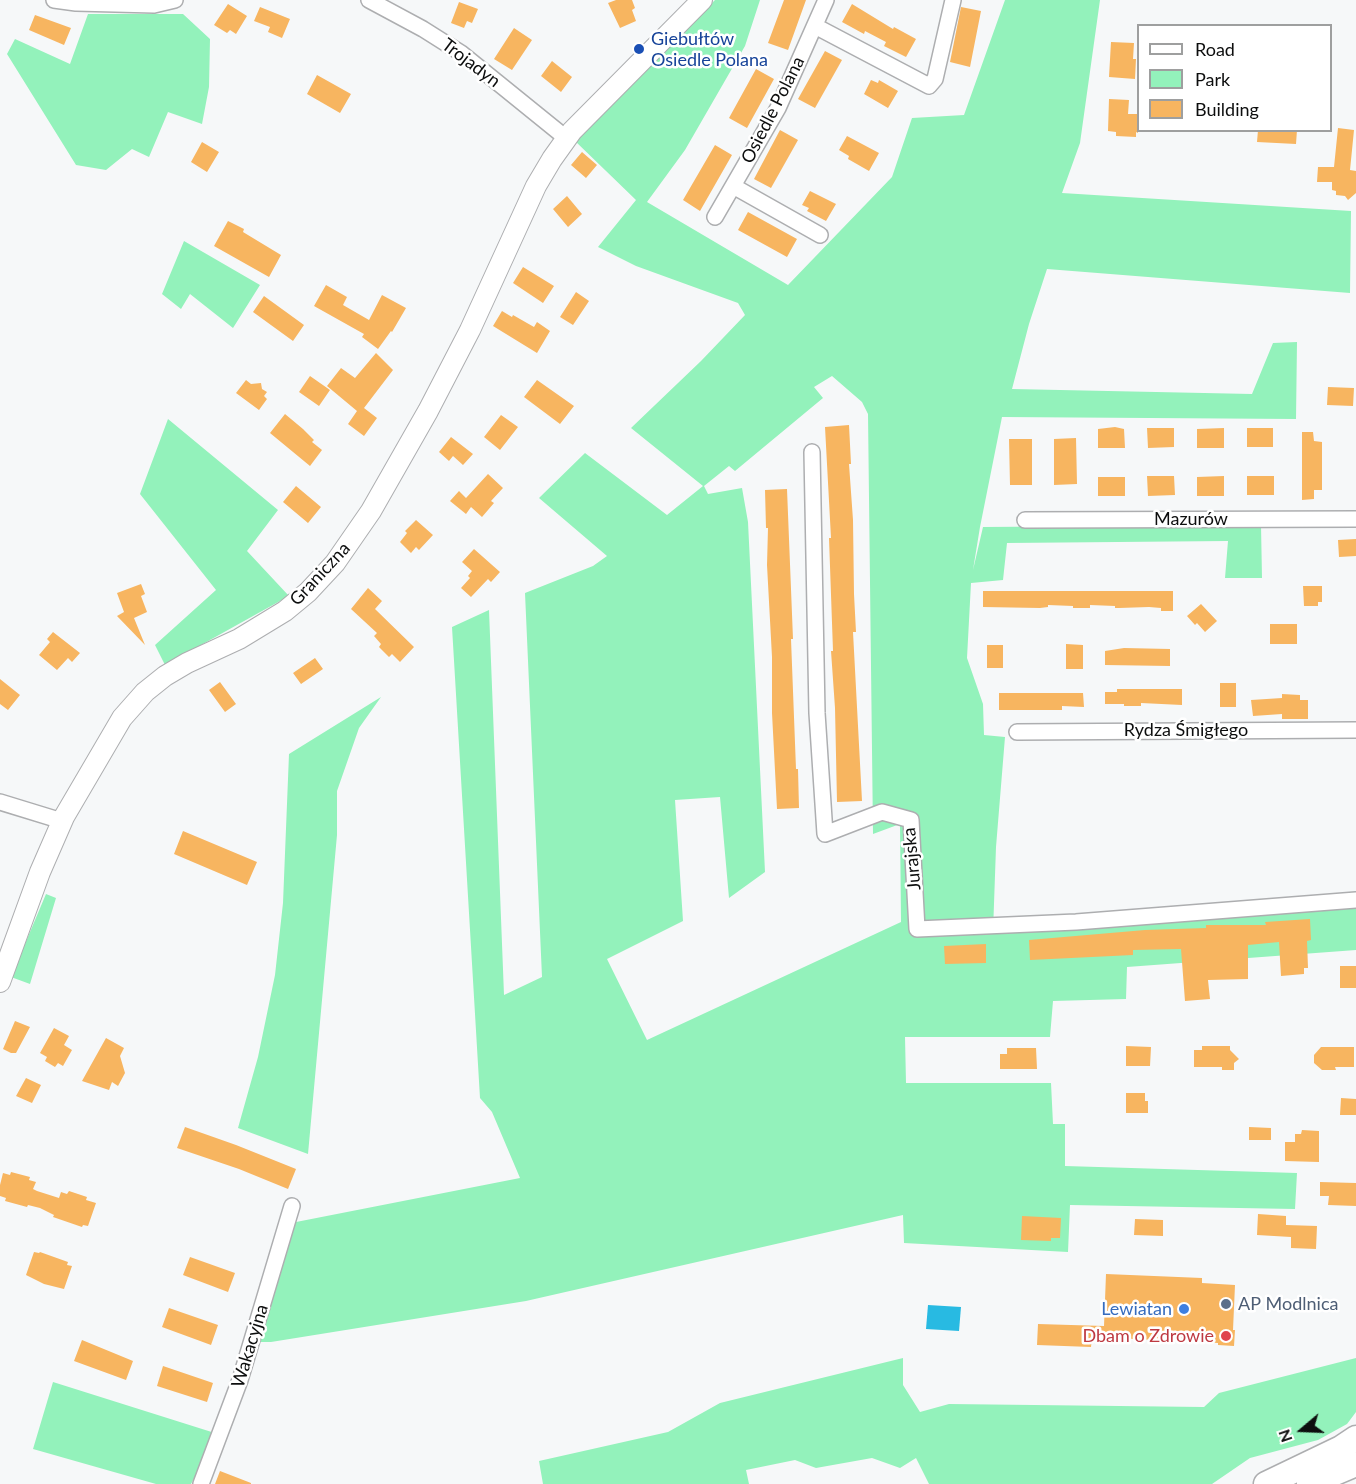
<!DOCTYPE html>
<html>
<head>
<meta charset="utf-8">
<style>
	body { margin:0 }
	#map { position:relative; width:1356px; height:1484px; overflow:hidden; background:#f6f8f9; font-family:Lato,sans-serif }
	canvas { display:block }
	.legend { position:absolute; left:1137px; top:24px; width:195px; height:108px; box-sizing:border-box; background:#fff; border:2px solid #9e9f9f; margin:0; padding:8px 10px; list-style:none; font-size:18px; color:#0d0e0e }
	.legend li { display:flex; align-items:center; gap:12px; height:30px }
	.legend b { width:30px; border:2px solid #9e9f9f }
	.north { position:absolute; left:1272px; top:1400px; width:60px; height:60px; -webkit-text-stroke:4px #fff; paint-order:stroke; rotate:251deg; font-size:16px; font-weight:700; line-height:24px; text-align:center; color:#0d0e0e }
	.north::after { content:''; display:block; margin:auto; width:21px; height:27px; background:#0d0e0e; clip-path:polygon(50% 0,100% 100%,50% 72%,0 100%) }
</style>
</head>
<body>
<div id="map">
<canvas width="1356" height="1484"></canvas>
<ul class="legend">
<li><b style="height:8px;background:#fff"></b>Road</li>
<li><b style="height:16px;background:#93f2bb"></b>Park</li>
<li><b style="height:16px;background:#f7b560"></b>Building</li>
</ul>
<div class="north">N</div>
</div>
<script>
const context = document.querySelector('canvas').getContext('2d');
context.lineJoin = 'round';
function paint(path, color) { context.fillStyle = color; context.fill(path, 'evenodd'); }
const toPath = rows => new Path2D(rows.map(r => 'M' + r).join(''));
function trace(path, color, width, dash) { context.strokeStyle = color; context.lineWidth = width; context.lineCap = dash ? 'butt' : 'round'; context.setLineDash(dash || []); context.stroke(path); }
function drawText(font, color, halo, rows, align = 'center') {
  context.font = font + ' Lato,sans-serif'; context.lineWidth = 5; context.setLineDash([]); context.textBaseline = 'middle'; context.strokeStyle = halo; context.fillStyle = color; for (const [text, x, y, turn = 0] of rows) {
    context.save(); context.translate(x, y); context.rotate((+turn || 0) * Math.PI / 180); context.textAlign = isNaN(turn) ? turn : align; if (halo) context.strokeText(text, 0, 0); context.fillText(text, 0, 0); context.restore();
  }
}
paint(toPath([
	[715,0,760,0,745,46,685,150,647,202,788,285,892,177,912,118,964,115,1005,0,1100,0,1080,143,1062,193,1351,211,1350,293,1047,269,1029,324,1012,389,1252,394,1273,343,1297,342,1296,419,1002,417,980,527,973,570,983,527,1261,525,1262,578,1225,578,1228,541,1007,543,1003,580,971,583,967,658,983,704,984,735,1005,737,996,847,993,932,1356,908,1356,950,1127,967,1126,999,1053,1001,1050,1037,905,1037,906,1083,1051,1083,1053,1124,1065,1124,1065,1166,1297,1173,1295,1209,1070,1205,1068,1252,904,1243,903,1215,526,1301,271,1342,256,1342,291,1223,520,1178,492,1112,480,1098,452,627,489,610,504,995,542,977,525,593,593,566,607,556,539,498,585,453,667,515,703,486,631,428,701,361,745,315,738,303,636,266,598,247,636,200,575,141],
	[832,376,862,402,868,414,873,834,900,824,901,922,647,1040,607,959,683,921,675,800,720,797,729,898,765,872,748,522,742,488,708,494,704,486,729,466,735,471,823,398,814,387],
	[88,14,183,14,210,39,209,87,202,124,168,112,149,157,132,149,106,170,76,165,7,54,15,39,70,64],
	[184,241,260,285,233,328,190,294,181,309,162,294],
	[168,419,278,510,247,551,289,596,165,665,155,645,216,590,140,494],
	[381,697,359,728,337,791,337,835,308,1154,238,1128,258,1057,275,975,283,903,289,754],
	[46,894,56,898,30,984,11,977],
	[903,1358,903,1385,920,1412,949,1404,1204,1407,1219,1393,1356,1358,1356,1412,1347,1424,1318,1440,1250,1458,1212,1484,929,1484,916,1458,900,1468,872,1458,816,1468,795,1460,746,1470,749,1484,543,1484,539,1461,668,1432,720,1403],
	[53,1382,218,1434,191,1484,156,1484,33,1449]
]), '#93f2bb');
paint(toPath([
	[928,1305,961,1307,959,1331,926,1329]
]), '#28bae2');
paint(toPath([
	[616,0,632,0,635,8,632,10,636,21,620,28,608,3],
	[784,0,806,0,788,50,768,43],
	[459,2,478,9,472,23,467,21,464,28,451,23],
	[228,4,247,16,236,34,230,30,227,33,214,25],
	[852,4,893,29,894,27,916,39,906,57,884,46,886,42,865,31,864,34,842,22],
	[260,7,290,19,282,38,268,32,270,27,254,21],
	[961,7,981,11,970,67,950,62],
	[35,15,71,28,64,45,29,30],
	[514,28,532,40,512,70,494,59],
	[1111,42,1134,43,1133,59,1136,59,1135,79,1109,77],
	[825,51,842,60,815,108,798,99],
	[552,61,572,77,561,92,541,76],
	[756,69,774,79,747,128,729,118],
	[317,75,351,94,340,113,307,94],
	[871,80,878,83,879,80,898,91,888,108,864,94],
	[1109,99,1129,100,1128,114,1138,114,1138,133,1136,132,1136,137,1116,136,1116,132,1108,131],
	[1338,128,1354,130,1350,170,1356,171,1356,193,1348,200,1345,196,1336,195,1336,191,1332,190,1332,182,1317,182,1318,167,1334,167],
	[780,130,798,140,771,188,754,179],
	[1258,130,1297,130,1296,144,1257,142],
	[847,136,879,153,869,171,848,159,849,156,839,150],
	[202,142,219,152,207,172,191,162],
	[715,145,732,155,700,211,683,200],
	[582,152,597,165,586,178,571,165],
	[810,191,836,204,826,221,807,211,809,208,802,205],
	[567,196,582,214,568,227,553,209],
	[748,212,797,239,787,257,738,230],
	[228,221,244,229,243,232,281,255,269,277,214,246],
	[523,267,554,286,543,303,513,283],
	[326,285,347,297,343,305,369,320,382,295,406,308,392,332,391,331,378,349,362,337,364,334,314,306],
	[576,292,589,301,573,325,560,317],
	[264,296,304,325,293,341,253,312],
	[502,311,512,317,513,315,534,327,537,322,550,331,537,353,493,326],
	[376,353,393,370,364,408,377,418,364,436,348,424,357,411,327,386,341,368,355,378],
	[310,376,330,390,319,406,299,392],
	[246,380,251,384,261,383,262,389,267,392,264,396,267,399,259,410,236,393],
	[537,380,574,406,560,424,524,397],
	[1328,387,1354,388,1353,406,1327,405],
	[285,414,303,429,314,440,312,442,322,450,310,466,270,433],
	[501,415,518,427,500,450,484,437],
	[849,425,851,464,849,464,853,520,854,594,856,632,853,632,862,801,837,802,835,708,831,651,833,651,829,538,831,538,825,427],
	[1115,427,1124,429,1125,448,1098,448,1098,429],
	[1147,428,1174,428,1174,447,1148,448],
	[1224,428,1224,448,1197,448,1197,429],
	[1247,428,1273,428,1273,447,1247,447],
	[1302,432,1313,432,1314,441,1322,442,1322,490,1314,490,1314,499,1302,500],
	[451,437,473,454,463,465,453,456,449,461,439,452],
	[1076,438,1077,484,1054,485,1054,439],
	[1009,439,1032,439,1032,485,1010,485],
	[488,474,503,488,491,501,494,503,482,517,471,507,466,514,450,501,459,491,466,498],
	[1147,476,1174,476,1175,495,1148,496],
	[1224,476,1224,496,1197,496,1197,477],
	[1247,476,1274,476,1274,495,1247,495],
	[1098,477,1125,477,1125,496,1098,496],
	[296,486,321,507,308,523,283,502],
	[787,489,793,639,791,639,796,769,798,769,799,808,777,809,772,713,772,657,767,565,768,528,766,528,765,490],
	[416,520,433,535,419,550,416,547,411,553,400,542,407,533,405,531],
	[1356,539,1356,556,1339,557,1338,540],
	[474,549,500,572,491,582,488,579,471,597,461,588,470,578,468,576,472,571,462,562],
	[141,584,145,594,141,596,147,612,134,618,145,645,117,616,124,612,117,593],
	[1303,586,1322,586,1322,602,1318,602,1318,606,1304,606],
	[368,588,382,601,375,609,414,647,400,662,392,654,389,657,379,647,381,644,374,636,377,633,351,609],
	[983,591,1173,591,1173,611,1161,611,1161,608,1149,607,1119,608,1115,608,1115,606,1090,605,1090,608,1073,608,1073,606,1048,605,1048,607,1040,608,983,607],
	[1201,604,1217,621,1205,632,1197,623,1195,625,1187,616],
	[1270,624,1297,624,1297,644,1270,644],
	[53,632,80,653,72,662,68,658,57,670,39,655,50,642,47,639],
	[1066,644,1083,645,1083,669,1066,669],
	[987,645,1003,645,1003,668,987,668],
	[1124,648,1170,649,1170,666,1105,665,1105,651],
	[315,658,323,669,301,684,293,673],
	[0,679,20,695,8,710,0,704],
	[220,682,236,704,225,712,209,690],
	[1220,683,1236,683,1236,707,1220,707],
	[1117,689,1182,689,1182,705,1141,703,1141,706,1124,706,1124,704,1105,704,1105,692,1117,692],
	[999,693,1083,693,1084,707,1062,706,1062,710,999,710],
	[1282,694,1300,695,1300,700,1308,700,1308,719,1282,719,1282,714,1253,716,1251,700,1282,698],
	[183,831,257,862,247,885,174,854],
	[1310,919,1311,940,1307,941,1308,968,1304,968,1304,974,1281,976,1279,942,1248,945,1248,979,1208,980,1210,999,1185,1001,1181,949,1133,950,1133,955,1030,960,1029,940,1145,930,1206,928,1206,925,1266,925,1265,922],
	[986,944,986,963,945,964,944,946],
	[1340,966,1356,966,1356,988,1340,988],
	[15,1021,30,1027,16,1053,11,1053,3,1049],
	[54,1028,69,1036,64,1045,72,1050,63,1066,58,1063,55,1067,45,1061,47,1057,40,1053],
	[106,1038,124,1048,120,1056,125,1073,118,1086,112,1082,109,1090,82,1081],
	[1126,1046,1151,1047,1150,1066,1126,1066],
	[1202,1046,1230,1046,1230,1050,1239,1059,1234,1063,1234,1070,1222,1070,1222,1067,1194,1067,1194,1050,1202,1050],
	[1321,1047,1354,1047,1354,1067,1335,1067,1336,1070,1322,1070,1314,1063,1314,1055],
	[1007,1048,1036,1048,1037,1069,1000,1069,1000,1054,1007,1054],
	[26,1078,41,1085,32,1103,16,1096],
	[1126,1093,1145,1093,1145,1101,1148,1101,1148,1113,1126,1113],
	[1341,1098,1356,1099,1356,1115,1340,1115],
	[185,1127,236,1145,296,1169,288,1189,239,1169,177,1148],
	[1249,1127,1271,1128,1271,1140,1249,1140],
	[1302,1130,1319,1131,1319,1162,1285,1161,1285,1142,1295,1142,1295,1134,1301,1134],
	[11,1172,30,1177,29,1180,36,1182,33,1189,37,1191,59,1198,61,1192,67,1194,69,1191,87,1197,86,1200,96,1203,88,1226,83,1225,82,1227,53,1217,54,1215,40,1208,28,1205,27,1207,5,1201,6,1198,0,1196,0,1185,3,1173,10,1175],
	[1320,1182,1356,1183,1356,1206,1328,1205,1329,1196,1320,1196],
	[1258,1214,1286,1216,1286,1225,1317,1226,1316,1249,1291,1248,1291,1237,1257,1235],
	[1022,1216,1061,1218,1060,1238,1051,1238,1051,1241,1021,1240],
	[1135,1219,1163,1220,1163,1236,1134,1235],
	[34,1252,39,1253,40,1252,68,1262,67,1265,72,1266,64,1289,44,1284,26,1275],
	[190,1257,235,1273,228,1292,183,1275],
	[1106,1274,1202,1278,1202,1283,1235,1285,1233,1330,1235,1330,1234,1346,1218,1345,1218,1343,1092,1337,1091,1347,1037,1345,1038,1324,1104,1326],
	[169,1308,218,1325,211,1345,162,1327],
	[82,1340,133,1361,126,1380,74,1361],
	[163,1366,213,1383,207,1402,157,1386],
	[220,1471,251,1483,251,1484,215,1484]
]), '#f7b560');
const minor = toPath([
	[54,0,76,3,154,5,175,0],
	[369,0,423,29,461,53,566,138],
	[815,26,929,86,935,79,953,0],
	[733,186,820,235],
	[715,217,778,108,826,0],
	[812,452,817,713,825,834,882,812,911,820,917,929,1076,922,1356,900],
	[1025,520,1356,519],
	[1017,732,1356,730],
	[0,802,62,821],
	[201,1484,240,1380,292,1206]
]);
const tertiary = toPath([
	[0,982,40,872,64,817,122,718,145,692,165,676,187,663,239,639,285,611,308,592,335,563,371,511,428,411,470,330,536,186,552,159,572,131,702,0]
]);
const primary = toPath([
	[1266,1484,1341,1448,1356,1438],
	[1309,1484,1356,1464]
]);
trace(minor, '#adaeb0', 18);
trace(tertiary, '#adaeb0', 22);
trace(primary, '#adaeb0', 27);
trace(minor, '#fff', 15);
trace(tertiary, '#fff', 20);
trace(primary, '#fff', 24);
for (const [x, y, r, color] of [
	[639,49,6,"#1a4fb4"],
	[1226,1304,6,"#5c6f8a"],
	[1184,1309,6,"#3f7fe0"],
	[1226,1336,6,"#e0444e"]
]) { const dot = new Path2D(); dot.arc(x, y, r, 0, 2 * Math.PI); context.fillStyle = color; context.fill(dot); trace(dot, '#fff', 2); }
drawText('18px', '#164399', '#fff', [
	["Giebułtów",651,39],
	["Osiedle Polana",651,60]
], 'left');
drawText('18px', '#0d0e0e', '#fff', [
	["Trojadyn",471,63,37],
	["Osiedle Polana",773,110,-63],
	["Mazurów",1191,519],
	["Graniczna",320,574,-47],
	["Rydza Śmigłego",1186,730],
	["Jurajska",912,859,-95],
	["Wakacyjna",250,1346,-73]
]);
drawText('18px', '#4e5e75', '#fff', [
	["AP Modlnica",1238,1304]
], 'left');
drawText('18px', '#366cbe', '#fff', [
	["Lewiatan",1172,1309]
], 'right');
drawText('18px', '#be3a42', '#fff', [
	["Dbam o Zdrowie",1214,1336]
], 'right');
</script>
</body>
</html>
